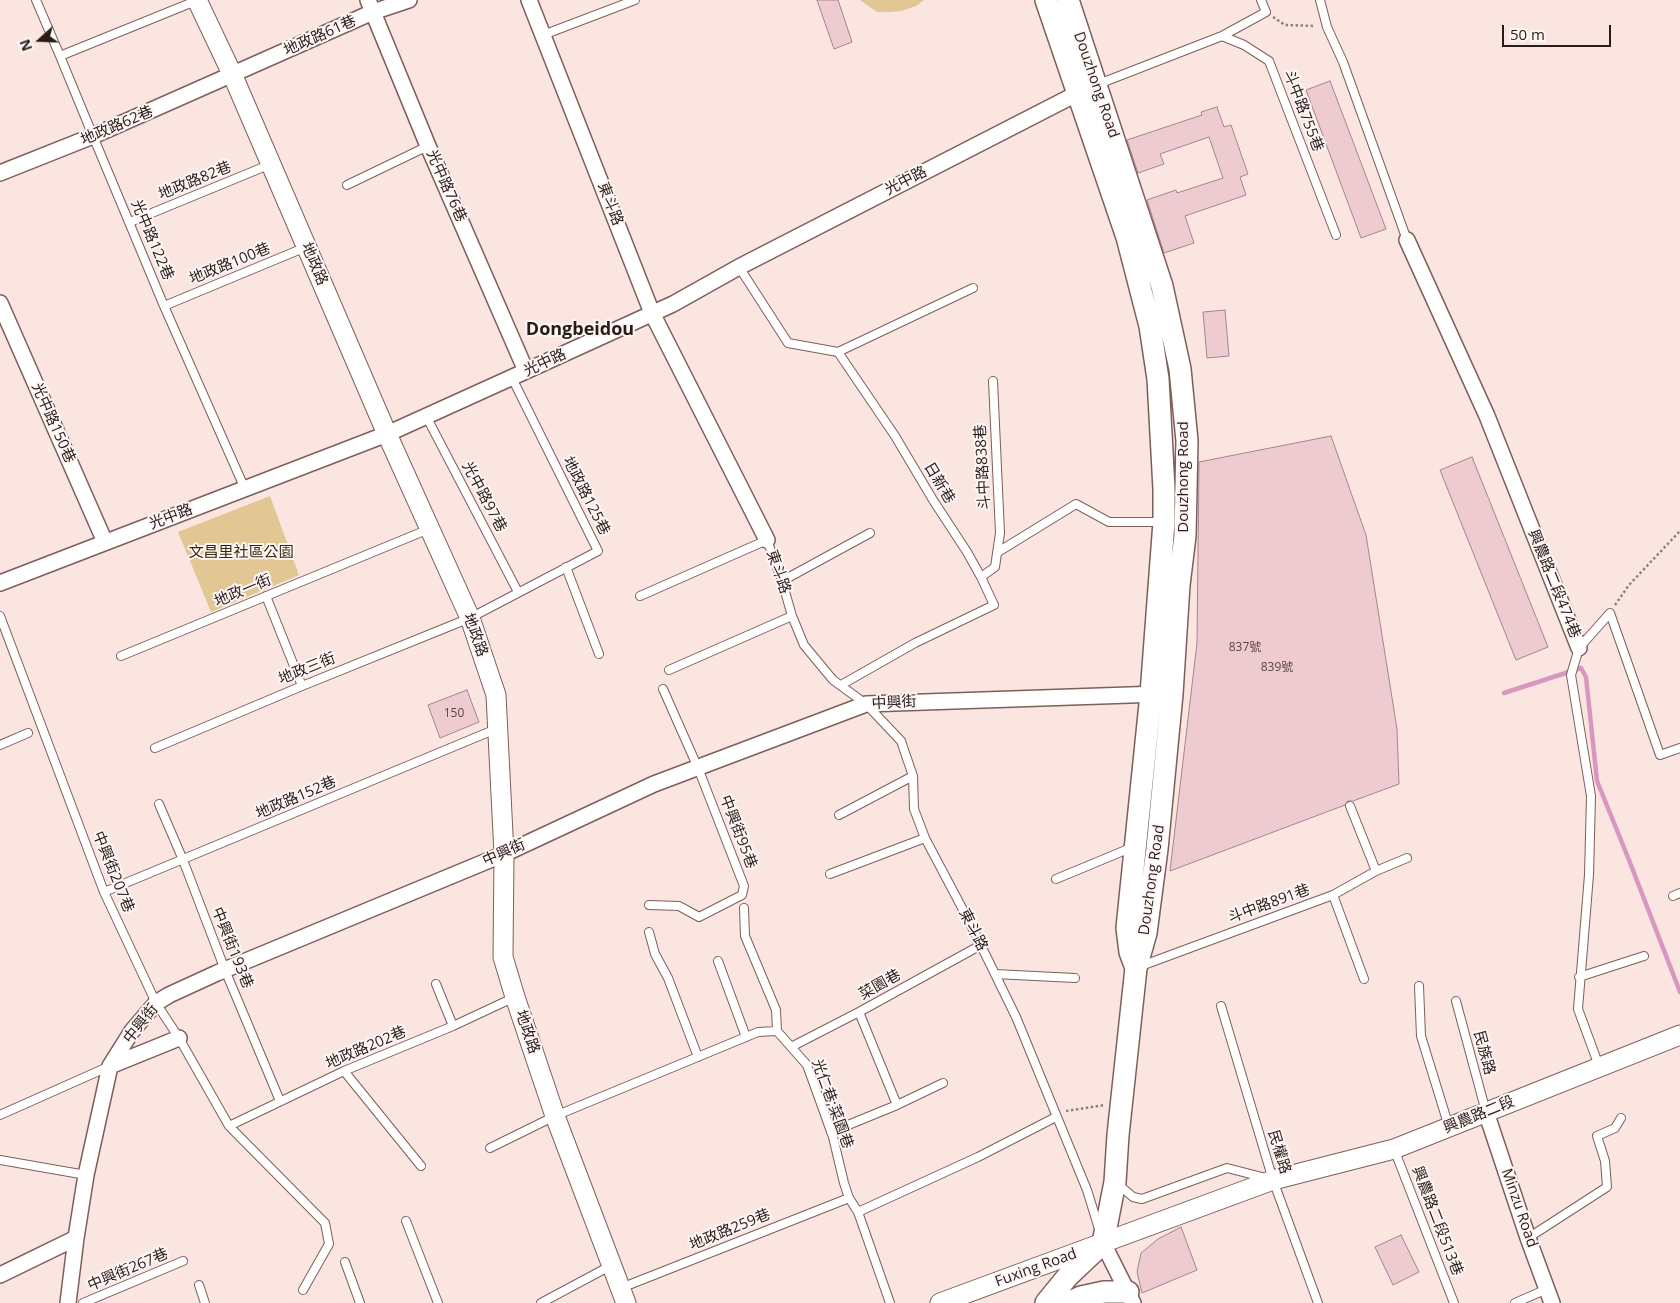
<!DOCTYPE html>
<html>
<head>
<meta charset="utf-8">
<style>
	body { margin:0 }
	#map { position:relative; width:1680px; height:1303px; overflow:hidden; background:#fae5e1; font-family:"Open Sans",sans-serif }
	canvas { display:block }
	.north { position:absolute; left:15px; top:15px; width:50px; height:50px; -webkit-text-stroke:4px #fdf6f4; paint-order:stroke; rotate:250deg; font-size:14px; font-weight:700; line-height:20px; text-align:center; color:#281c19 }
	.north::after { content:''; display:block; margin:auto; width:18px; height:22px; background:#281c19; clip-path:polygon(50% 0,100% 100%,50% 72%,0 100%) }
	.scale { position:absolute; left:1502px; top:25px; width:109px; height:22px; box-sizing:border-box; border:2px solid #281c19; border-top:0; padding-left:6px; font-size:15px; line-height:18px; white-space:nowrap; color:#281c19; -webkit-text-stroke:4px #fdf6f4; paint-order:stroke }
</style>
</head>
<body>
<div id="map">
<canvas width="1680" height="1303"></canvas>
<div class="north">N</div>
<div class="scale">50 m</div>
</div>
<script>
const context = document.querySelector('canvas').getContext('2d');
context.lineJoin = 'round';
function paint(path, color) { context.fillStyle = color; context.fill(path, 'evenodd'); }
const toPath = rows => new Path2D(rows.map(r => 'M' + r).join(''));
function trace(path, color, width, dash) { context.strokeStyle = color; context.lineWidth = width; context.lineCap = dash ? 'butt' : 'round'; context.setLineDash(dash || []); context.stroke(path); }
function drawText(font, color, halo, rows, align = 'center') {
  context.font = font + ' "Open Sans","Noto Sans TC",sans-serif'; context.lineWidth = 4; context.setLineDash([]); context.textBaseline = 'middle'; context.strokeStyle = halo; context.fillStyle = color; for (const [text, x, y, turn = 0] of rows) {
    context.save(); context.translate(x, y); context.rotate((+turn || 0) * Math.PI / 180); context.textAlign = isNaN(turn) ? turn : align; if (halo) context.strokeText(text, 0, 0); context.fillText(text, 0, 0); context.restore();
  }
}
paint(toPath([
	[860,0,924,0,916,6,901,11,890,12,877,12],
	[270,496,299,575,211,612,178,532]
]), '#e2c795');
trace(toPath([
	[1504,693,1581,668,1586,677,1597,781,1629,860,1680,992]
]), '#d896c1', 4.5);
const building = toPath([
	[817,0,838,0,852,42,834,49,817,0],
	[1330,81,1386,229,1361,238,1306,90,1330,81],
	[1217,107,1224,127,1231,125,1248,174,1240,177,1246,195,1185,216,1194,243,1164,253,1147,200,1176,190,1177,193,1223,178,1209,137,1160,154,1164,164,1138,173,1127,140,1202,115,1201,112,1217,107],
	[1225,310,1229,356,1207,358,1203,312,1225,310],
	[1331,436,1366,535,1397,729,1399,784,1353,801,1348,801,1345,805,1170,871,1197,643,1199,462,1331,436],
	[1472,457,1548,647,1516,660,1440,470,1472,457],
	[467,690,479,722,440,738,428,705,467,690],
	[1181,1227,1197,1270,1142,1293,1137,1272,1141,1253,1158,1239,1181,1227],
	[1401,1235,1419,1272,1393,1285,1375,1247,1401,1235]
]);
paint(building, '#eecbd1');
trace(building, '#a5858b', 1);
const service = toPath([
	[36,0,60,56,93,136,164,306,245,489],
	[1320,0,1327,27,1343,62,1407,240],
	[543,35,635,0],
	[1222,36,1266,12,1261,0],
	[60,56,198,0],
	[1096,85,1222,36,1244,45,1269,61,1336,235],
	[347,185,428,146],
	[130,222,271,164],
	[739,267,788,343,838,352,895,436,933,500,967,552,981,577,994,605,915,643,841,685],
	[164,306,306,247],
	[838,352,973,288],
	[426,416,518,592],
	[998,552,1076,504,1109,522,1162,522],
	[566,567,599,654],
	[981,577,995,567,1000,533,993,381],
	[782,581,870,533],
	[266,596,302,686],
	[640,596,767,540,782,581,792,616,804,645,833,680,866,704,901,741,913,776,914,809,925,838,970,923,1016,1017,1087,1190,1099,1229],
	[0,616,104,892,156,1003,179,1038,229,1126,325,1223,329,1244,303,1290],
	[121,656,429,529],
	[669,670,792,616],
	[0,745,28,733],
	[155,748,302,686,470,618,598,551,512,378],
	[159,804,183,860,225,970,280,1101],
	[1350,806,1376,871],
	[839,815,913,776],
	[830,874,925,838],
	[1056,879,1133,847],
	[104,892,496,729],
	[1333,895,1364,979],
	[1673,896,1680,893],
	[649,905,679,906,699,917,742,895,744,886,698,768,663,689],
	[744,908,745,936,776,1010,777,1031],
	[649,932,655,954,668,978,698,1057],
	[718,961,746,1037],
	[1141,966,1333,895,1376,871,1407,858],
	[995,974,1075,978],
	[1579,977,1644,956],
	[436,984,453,1026],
	[1419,986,1421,1036,1449,1127],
	[1456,1001,1486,1112],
	[1221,1006,1273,1180,1318,1303],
	[791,1047,859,1012,981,945],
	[1599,1066,1578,1009,1589,875,1591,796,1571,675,1579,648,1610,613,1660,755,1680,748],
	[344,1071,421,1166],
	[897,1105,943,1083],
	[0,1115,110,1066],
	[229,1126,344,1071,453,1026,515,997],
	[831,1132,897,1105,859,1012],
	[490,1148,555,1116,758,1032,777,1031,807,1065,833,1137,844,1183,849,1198,858,1212,890,1303],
	[1394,1149,1454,1303],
	[0,1160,86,1175],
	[1118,1184,1133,1197,1142,1199,1227,1168,1266,1178],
	[858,1212,978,1157,1056,1117],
	[406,1221,438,1303],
	[1528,1238,1607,1187,1605,1161,1597,1136,1615,1128,1621,1118],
	[345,1262,360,1303],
	[199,1285,205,1303],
	[621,1288,849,1198],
	[83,1303,183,1261],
	[541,1303,612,1265],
	[1515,1303,1547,1289]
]);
const minor = toPath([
	[368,0,428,146,526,371],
	[529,0,652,313,767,540],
	[0,173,93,136,373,12,409,0],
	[1407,240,1487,416,1579,648],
	[0,303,105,542],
	[0,583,387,434,526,371,673,304,739,267,1086,89],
	[110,1066,179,1038],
	[1486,1112,1528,1238,1552,1303],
	[1103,1243,1133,1303],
	[0,1275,76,1238],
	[68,1303,76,1238,86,1175,110,1066,132,1031,156,1003,169,995,217,973,504,854,654,784,866,704,1159,694]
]);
const tertiary = toPath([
	[197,0,233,76,387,434,470,618,496,695,504,854,503,957,515,997,555,1116,626,1303],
	[940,1303,1273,1180,1394,1149,1680,1035]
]);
const secondary = toPath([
	[1046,0,1127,237,1150,326,1158,379,1164,489,1164,522,1151,694,1127,928,1130,952,1136,968],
	[1046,1303,1068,1276,1103,1243,1115,1182,1118,1135,1136,968,1146,933,1157,849,1172,694,1179,585,1185,536,1187,441,1180,369,1162,286,1068,0],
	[1068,1303,1081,1297,1104,1292,1128,1292]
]);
trace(service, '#7d5f59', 10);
trace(minor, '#7d5f59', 18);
trace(tertiary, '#7d5f59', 21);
trace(secondary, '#7d5f59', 24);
trace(toPath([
	[1273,17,1285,25,1315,26],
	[1615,605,1629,585,1680,531],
	[1066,1111,1105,1105]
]), '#90807c', 2.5, [2.5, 2.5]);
trace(service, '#fff', 8);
trace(minor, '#fff', 15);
trace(tertiary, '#fff', 19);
trace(secondary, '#fff', 21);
drawText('12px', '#5a4847', null, [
	["837號",1245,648],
	["839號",1277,668],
	["150",454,714]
]);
drawText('15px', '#281c19', '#fdf6f4', [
	["地政路61巷",320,36,-24],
	["Douzhong Road",1096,85,71],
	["斗中路755巷",1303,111,69],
	["地政路62巷",117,126,-23],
	["地政路82巷",195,181,-22],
	["光中路",906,181,-27],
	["光中路76巷",446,186,66],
	["東斗路",610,204,69],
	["光中路122巷",152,240,67],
	["地政路100巷",230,264,-22],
	["地政路",314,264,67],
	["光中路",545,363,-25],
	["光中路150巷",53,423,66],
	["斗中路838巷",983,467,-93],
	["Douzhong Road",1184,477,-90],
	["日新巷",939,483,59],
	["地政路125巷",586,496,63],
	["光中路97巷",484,497,62],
	["光中路",171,517,-21],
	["東斗路",778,572,71],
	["興農路二段474巷",1554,584,68],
	["地政一街",243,591,-23],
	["地政路",475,635,70],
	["地政三街",307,669,-22],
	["中興街",894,703,-3],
	["地政路152巷",296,798,-23],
	["中興街95巷",738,832,69],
	["中興街",504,853,-24],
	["中興街207巷",113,872,68],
	["Douzhong Road",1152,880,-82],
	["斗中路891巷",1269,904,-20],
	["東斗路",973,930,63],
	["中興街193巷",232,948,68],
	["菜園巷",880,985,-29],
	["中興街",141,1024,-51],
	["地政路",527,1032,71],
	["地政路202巷",366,1048,-23],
	["民族路",1484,1053,75],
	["光仁巷;菜園巷",832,1104,70],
	["興農路二段",1479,1115,-22],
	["民權路",1279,1152,73],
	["Minzu Road",1519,1208,71],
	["興農路二段513巷",1437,1221,69],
	["地政路259巷",730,1230,-22],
	["Fuxing Road",1036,1268,-20],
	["中興街267巷",128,1270,-23]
]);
drawText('15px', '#362708', '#fdf6f4', [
	["文昌里社區公園",241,553]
]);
drawText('bold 18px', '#281c19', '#fdf6f4', [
	["Dongbeidou",580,330]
]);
</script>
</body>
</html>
